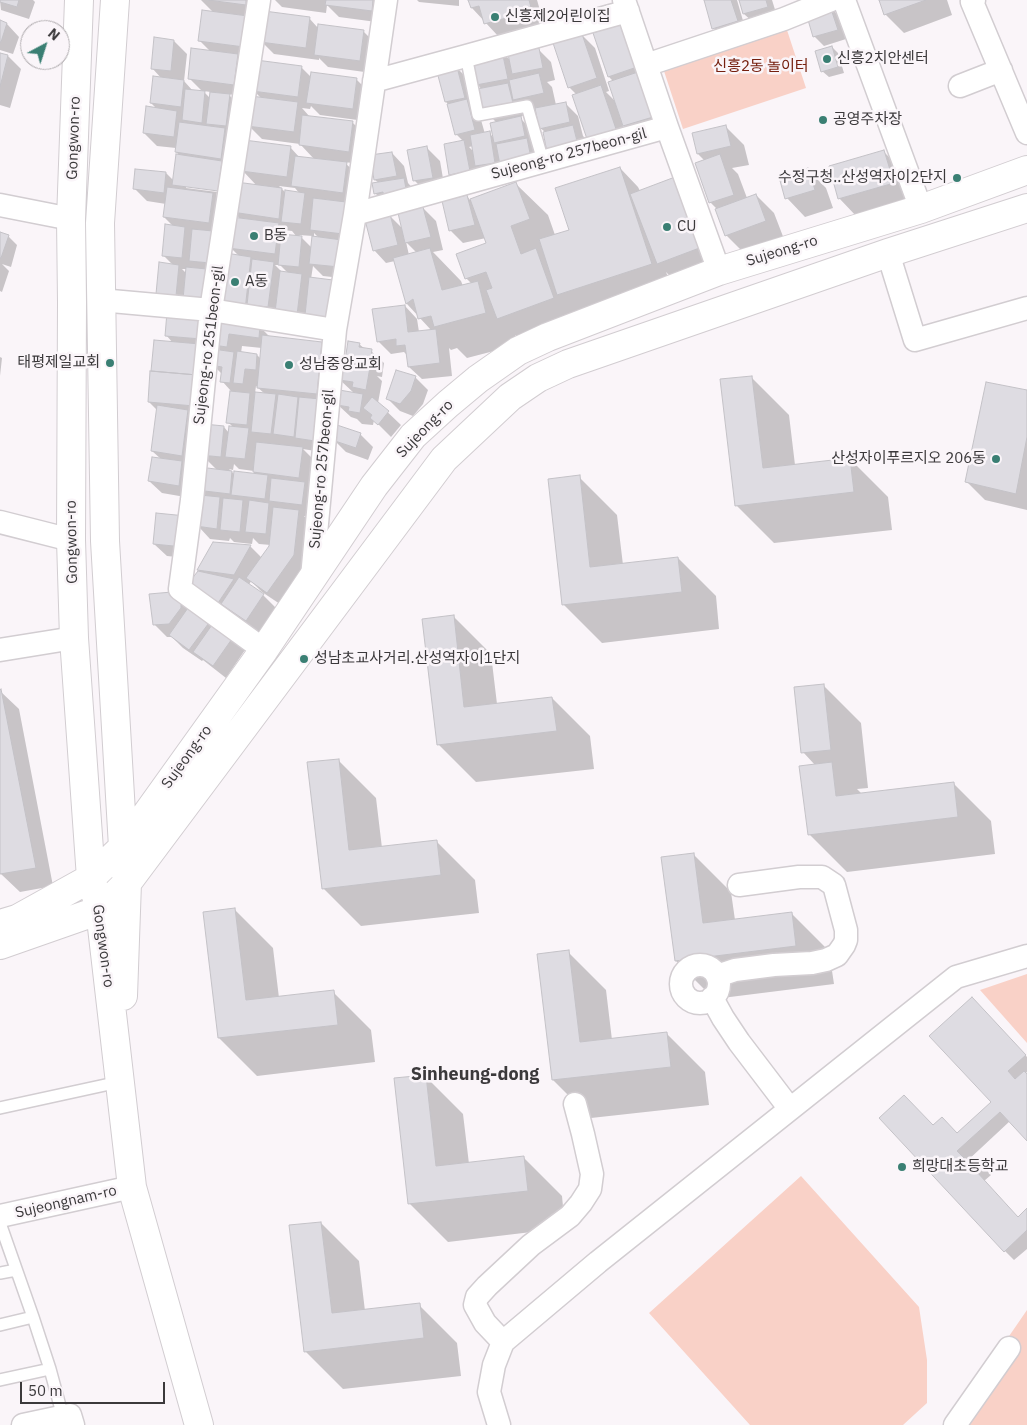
<!DOCTYPE html>
<html>
<head>
<meta charset="utf-8">
<style>
	body { margin:0 }
	#map { position:relative; width:1027px; height:1425px; overflow:hidden; background:#faf5f9; font-family:"IBM Plex Sans",sans-serif }
	canvas { display:block }
	.north { position:absolute; left:20px; top:20px; width:50px; height:50px; box-sizing:border-box; background:#faf5f9; border:1px solid #aeaaad; border-radius:50%; rotate:40deg; font-size:14px; font-weight:700; line-height:20px; text-align:center; color:#3b393b }
	.north::after { content:''; display:block; margin:auto; width:18px; height:22px; background:#3a7f73; clip-path:polygon(50% 0,100% 100%,50% 72%,0 100%) }
	.scale { position:absolute; left:20px; top:1382px; width:145px; height:22px; box-sizing:border-box; border:2px solid #3b393b; border-top:0; padding-left:6px; font-size:15px; line-height:18px; white-space:nowrap; color:#3b393b; -webkit-text-stroke:4px #faf5f9; paint-order:stroke }
</style>
</head>
<body>
<div id="map">
<canvas width="1027" height="1425"></canvas>
<div class="north">N</div>
<div class="scale">50 m</div>
</div>
<script>
const context = document.querySelector('canvas').getContext('2d');
context.lineJoin = 'round';
function paint(path, color) { context.fillStyle = color; context.fill(path, 'evenodd'); }
const toPath = rows => new Path2D(rows.map(r => 'M' + r).join(''));
function trace(path, color, width, dash) { context.strokeStyle = color; context.lineWidth = width; context.lineCap = dash ? 'butt' : 'round'; context.setLineDash(dash || []); context.stroke(path); }
function drawText(font, color, halo, rows, align = 'center') {
  context.font = font + ' "IBM Plex Sans","Noto Sans KR",sans-serif'; context.lineWidth = 5; context.setLineDash([]); context.textBaseline = 'middle'; context.strokeStyle = halo; context.fillStyle = color; for (const [text, x, y, turn = 0] of rows) {
    context.save(); context.translate(x, y); context.rotate((+turn || 0) * Math.PI / 180); context.textAlign = isNaN(turn) ? turn : align; if (halo) context.strokeText(text, 0, 0); context.fillText(text, 0, 0); context.restore();
  }
}
paint(toPath([
	[785,24,806,88,683,129,662,65],
	[1027,974,1027,1043,980,990],
	[801,1176,919,1307,927,1360,927,1403,903,1425,750,1425,649,1313],
	[1027,1310,1027,1425,948,1425]
]), '#f9d1c7');
paint(toPath([
	[0,0,33,0,35,2,29,19,1,10],
	[201,0,260,0,258,17,309,18,318,28,363,31,376,44,372,73,328,67,319,58,319,60,274,54,259,39,256,59,238,56,250,68,246,97,228,94,242,108,223,266,239,256,230,247,241,220,234,212,257,186,242,170,290,147,300,158,315,160,300,144,262,139,249,126,261,98,253,90,301,67,311,77,356,79,369,92,365,121,320,115,311,106,310,109,302,108,310,117,352,122,365,135,361,164,344,162,359,176,351,279,323,276,313,266,311,279,341,330,216,313,157,294,173,265,163,255,174,227,164,217,166,204,147,201,134,188,136,170,166,173,174,181,180,156,176,152,176,148,157,146,144,133,157,109,151,103,162,79,152,68,174,41,187,54,184,81,193,91,203,92,189,78,211,52,199,40,214,13],
	[203,91,211,92,210,98],
	[220,171,222,171,219,198,216,197,217,192,186,188,186,186],
	[279,186,295,188,300,194,285,192],
	[283,230,292,231,297,237,289,236],
	[314,233,319,238,314,237],
	[299,235,313,236,312,248],
	[275,265,280,265,288,273,283,273],
	[182,269,187,269,187,274],
	[275,0,387,0,384,23,339,17,327,5,326,13,282,7],
	[417,0,459,0,459,6,419,2],
	[470,0,537,0,544,24,498,36,472,8],
	[705,0,737,0,746,31,723,37,714,28],
	[740,0,772,0,777,16,754,23,744,14],
	[881,0,947,0,952,15,904,33,885,14],
	[830,7,840,17,846,39,824,46,814,36],
	[0,22,7,24,19,37,13,54,0,50],
	[622,25,664,129,637,138,622,123,628,142,601,151,576,94,569,87,582,35,595,48,609,91,606,92,616,102,614,82,609,77,595,34],
	[832,47,838,53,844,73,829,77,822,71],
	[538,49,551,62,555,80,547,82,552,87,556,105,565,103,578,116,583,136,586,139,548,151,544,131,540,128,536,110,524,112,525,115,519,117,533,131,539,152,463,187,450,174,464,142,456,134,449,105,446,102,457,68,470,81,485,134,489,133,494,138,497,123,483,109,482,90,478,85,489,63,502,52,510,60],
	[473,146,474,152,469,147],
	[0,54,8,56,21,69,10,108,0,105],
	[725,126,744,145,749,165,732,168,738,174,747,198,756,195,774,213,784,239,745,254,726,235,716,208,711,203,697,164,705,161,698,154,693,134],
	[427,148,440,161,445,190,427,193,414,180],
	[884,152,902,170,911,202,857,217,839,198],
	[392,153,404,166,408,183,416,192,388,206,375,193,379,183,375,180],
	[620,168,638,187,640,191,720,265,676,282,666,272,670,282,529,350,515,335,517,345,467,358,457,348,451,350,449,348,452,376,422,379,409,367,408,356,404,352,391,354,378,341,405,306,417,319,419,332,431,330,407,304,395,261,386,263,374,250,390,216,403,229,423,208,436,221,443,250,433,252,461,281,463,286,472,284,466,278,488,244,486,238,463,243,451,231,467,196,470,200,516,184,548,215,555,235,570,230],
	[406,242,417,253,409,255],
	[807,169,826,188,833,208,805,217,787,198],
	[0,233,8,236,17,245,11,267,2,264,9,271,2,292,0,291],
	[260,327,270,337,322,343,334,356,327,453,303,449,315,461,315,518,304,516,311,524,306,568,280,604,262,592,251,581,249,585,262,594,276,608,259,633,189,584,199,571,214,543,250,546,262,558,271,545,259,544,253,538,252,544,234,542,230,538,229,541,210,539,199,527,196,559,167,556,154,544,186,517,197,490,217,470,202,455,224,427,229,433,233,427,228,422,231,391,222,381,223,375,212,364,191,498,162,493,149,481,161,459,152,451,158,411,149,402,155,341,173,343,166,335],
	[214,344,221,351,213,350],
	[242,346,262,348,261,359,257,355,241,353],
	[256,386,265,394,255,393],
	[234,464,239,469,254,471,254,474,235,475,229,469,233,470],
	[359,344,365,349,371,351,384,363,382,377,377,376,382,381,378,403,401,425,391,437,374,420,373,425,362,424,357,419,351,417,338,405,355,394,340,380,351,365,346,361],
	[0,357,2,358,0,376],
	[415,377,428,390,423,404,413,416,400,411,387,398],
	[751,377,789,415,795,465,850,459,888,497,892,530,774,543,736,505],
	[1027,391,1027,510,985,500,966,481],
	[360,434,373,447,368,460,346,452,334,440],
	[579,477,617,515,623,565,678,558,716,596,719,629,602,643,564,605],
	[180,601,189,610,191,607,245,650,226,678,203,660,202,661,183,648,172,637,167,637,154,624],
	[453,616,491,654,497,704,552,698,590,736,594,769,476,782,438,744],
	[823,685,861,723,868,788,857,789,862,794,953,783,991,821,995,854,847,872,809,834,815,765,803,752],
	[0,691,19,709,53,886,20,892,1,874,0,867],
	[338,760,376,798,382,848,437,842,475,880,479,913,361,926,323,888],
	[693,854,731,892,735,920,791,913,829,951,834,984,714,999,676,961,663,858],
	[235,910,273,948,279,998,333,992,371,1030,375,1062,257,1076,219,1038],
	[568,952,606,990,612,1040,667,1034,705,1072,709,1105,591,1118,553,1080],
	[981,1008,1027,1057,1027,1072,1025,1074,1027,1076,1027,1139,1010,1121,966,1162,970,1166,976,1160,986,1169,991,1175,984,1181,1018,1218,1027,1210,1027,1249,1014,1260,1005,1251,933,1127,957,1135,992,1102],
	[425,1076,463,1114,469,1164,524,1158,562,1196,565,1228,448,1242,410,1204,395,1079],
	[321,1223,359,1261,365,1311,419,1305,457,1343,461,1376,343,1389,305,1351]
]), '#0003');
const building = toPath([
	[0,0,19,0,17,7,0,2,0,0],
	[208,0,246,0,246,5,208,0],
	[326,0,373,0,372,11,325,5,326,0],
	[468,0,529,0,532,11,484,24,479,6,471,8,468,0],
	[704,0,731,0,738,21,712,29,704,0],
	[739,0,766,0,768,7,743,14,739,0],
	[879,0,926,0,884,15,879,0],
	[830,6,838,30,813,37,806,13,830,6],
	[202,10,248,16,244,47,198,41,202,10],
	[264,11,310,17,306,48,260,42,264,11],
	[0,20,7,23,1,42,0,42,0,20],
	[622,23,637,67,608,77,593,33,622,23],
	[318,24,364,30,360,61,314,55,318,24],
	[582,34,597,78,568,88,553,43,582,34],
	[154,37,174,40,171,71,151,69,154,37],
	[832,46,838,67,821,72,815,51,832,46],
	[191,48,238,54,234,85,188,79,191,48],
	[539,48,543,68,512,74,508,54,539,48],
	[502,51,508,79,476,85,472,65,488,62,486,54,502,51],
	[0,53,8,55,0,87,0,53],
	[256,60,302,66,298,97,252,91,256,60],
	[457,67,465,98,445,102,437,72,457,67],
	[311,72,357,78,353,109,306,103,311,72],
	[638,72,653,117,623,126,608,82,638,72],
	[539,73,544,93,513,100,509,80,539,73],
	[153,76,184,80,181,107,150,103,153,76],
	[508,83,513,103,482,110,477,89,508,83],
	[601,85,616,129,587,139,572,95,601,85],
	[185,89,205,91,202,123,182,120,185,89],
	[210,92,230,94,226,126,206,124,210,92],
	[251,96,298,102,294,132,247,126,251,96],
	[467,99,475,130,455,135,447,104,467,99],
	[566,102,570,122,539,129,535,108,566,102],
	[146,106,177,111,174,137,143,133,146,106],
	[302,115,353,121,349,152,299,145,302,115],
	[521,116,525,136,494,143,490,123,521,116],
	[179,122,225,128,221,159,175,152,179,122],
	[573,125,578,145,547,152,543,132,573,125],
	[726,125,731,146,697,154,692,133,726,125],
	[490,131,495,163,475,166,470,135,490,131],
	[527,138,531,158,500,165,496,144,527,138],
	[244,140,291,146,287,177,241,171,244,140],
	[464,140,470,171,449,175,444,144,464,140],
	[427,146,433,178,413,181,407,150,427,146],
	[884,150,894,183,838,199,829,166,884,150],
	[392,152,397,176,374,180,370,155,392,152],
	[176,154,222,161,218,191,172,185,176,154],
	[720,154,734,195,709,203,695,163,720,154],
	[295,156,347,162,343,193,291,186,295,156],
	[620,167,652,264,557,295,539,239,569,230,555,188,620,167],
	[808,168,815,190,785,199,779,177,808,168],
	[135,169,166,172,164,193,133,189,135,169],
	[675,177,702,247,657,264,630,194,675,177],
	[404,178,407,194,384,198,383,192,374,194,372,183,404,178],
	[236,182,282,188,279,219,232,212,236,182],
	[516,182,530,219,511,226,521,254,536,248,554,298,497,319,486,290,492,288,486,272,465,279,456,254,486,243,470,199,516,182],
	[167,187,213,193,209,223,163,217,167,187],
	[285,190,305,193,301,224,281,222,285,190],
	[756,194,766,221,725,236,715,209,756,194],
	[467,195,475,225,449,231,442,201,467,195],
	[313,198,346,202,343,234,310,230,313,198],
	[423,207,431,237,405,243,398,213,423,207],
	[390,214,398,245,373,251,365,220,390,214],
	[232,217,279,223,275,254,228,248,232,217],
	[165,224,185,227,182,258,162,256,165,224],
	[192,229,213,231,210,263,189,261,192,229],
	[0,232,9,235,1,258,0,258,0,232],
	[281,234,302,236,299,267,278,265,281,234],
	[312,236,342,240,339,267,309,264,312,236],
	[430,248,442,290,478,281,486,313,434,327,431,316,418,319,413,299,406,304,393,258,430,248],
	[226,253,251,257,245,310,219,307,226,253],
	[252,259,274,262,268,307,247,305,252,259],
	[159,262,179,265,176,296,156,294,159,262],
	[186,267,207,269,203,301,183,299,186,267],
	[280,271,302,274,297,315,275,312,280,271],
	[309,277,333,280,329,318,305,315,309,277],
	[405,305,408,332,436,329,440,363,408,367,405,345,396,346,396,339,377,342,372,309,405,305],
	[167,312,203,315,201,339,165,336,167,312],
	[216,320,260,326,259,338,229,334,227,347,213,345,216,320],
	[262,335,322,342,317,394,257,388,262,335],
	[154,340,200,344,197,375,151,371,154,340],
	[348,341,360,343,359,347,372,349,370,365,345,361,348,341],
	[213,349,234,352,230,383,220,382,222,367,211,365,213,349],
	[237,351,257,354,256,370,245,369,243,384,233,383,237,351],
	[342,363,370,367,366,390,352,387,353,382,339,380,342,363],
	[396,370,416,376,411,391,400,404,386,399,396,370],
	[150,371,197,375,194,406,148,402,150,371],
	[752,376,763,468,850,458,854,492,735,506,720,379,752,376],
	[986,382,1027,390,1027,437,1016,494,965,482,986,382],
	[339,390,363,394,360,413,348,411,349,407,337,405,339,390],
	[230,391,250,393,247,425,226,423,230,391],
	[255,392,276,394,271,434,251,432,255,392],
	[278,394,298,397,294,437,273,434,278,394],
	[299,397,320,399,315,441,295,438,299,397],
	[372,397,389,411,378,425,370,418,372,415,363,408,372,397],
	[157,405,188,410,182,456,151,451,157,405],
	[204,424,224,426,221,457,200,455,204,424],
	[337,425,361,433,356,448,332,440,337,425],
	[229,426,249,428,245,459,225,457,229,426],
	[256,442,303,447,299,478,253,472,256,442],
	[152,457,182,461,179,486,148,481,152,457],
	[199,467,232,471,230,494,196,490,199,467],
	[234,471,268,475,265,499,231,495,234,471],
	[580,475,590,567,678,557,682,592,562,605,548,479,580,475],
	[271,478,305,482,302,505,269,501,271,478],
	[200,495,220,497,217,529,196,526,200,495],
	[223,498,243,500,240,532,220,530,223,498],
	[249,500,269,503,266,534,245,532,249,500],
	[273,507,299,510,294,555,267,593,246,578,269,546,273,507],
	[156,513,186,516,184,547,153,544,156,513],
	[213,542,251,545,234,575,197,570,213,542],
	[198,571,234,579,216,606,187,585,198,571],
	[239,577,264,594,246,621,221,604,239,577],
	[172,592,181,600,181,608,169,624,153,625,149,594,172,592],
	[190,605,211,620,189,650,169,635,190,605],
	[454,615,464,707,552,697,557,731,437,745,422,619,454,615],
	[214,622,234,636,213,666,193,652,214,622],
	[824,684,831,750,801,753,794,687,824,684],
	[1,689,36,868,0,874,0,690,1,689],
	[339,759,349,850,437,840,441,875,322,889,307,762,339,759],
	[832,762,836,796,954,782,958,817,808,835,799,766,832,762],
	[694,853,703,923,792,912,796,946,675,961,661,857,694,853],
	[235,908,246,1000,334,990,338,1025,218,1038,203,912,235,908],
	[569,950,580,1042,667,1032,671,1067,552,1080,537,954,569,950],
	[972,997,1026,1055,1008,1071,1015,1079,1024,1071,1027,1074,1027,1141,1000,1112,957,1151,970,1164,976,1158,982,1165,976,1171,1018,1217,1027,1208,1027,1230,1004,1252,879,1118,904,1095,933,1125,942,1117,957,1133,991,1102,929,1036,972,997],
	[426,1075,436,1166,524,1156,528,1191,408,1204,394,1078,426,1075],
	[321,1222,332,1313,420,1303,424,1338,304,1352,289,1225,321,1222]
]);
paint(building, '#dedce2');
trace(building, '#c4c2c7', 1);
const service = toPath([
	[466,56,478,115,527,106,543,161],
	[0,1108,119,1082],
	[0,1223,33,1317,50,1369,63,1417],
	[0,1273,16,1270],
	[0,1325,33,1317],
	[0,1380,50,1369]
]);
const minor = toPath([
	[259,0,211,310,192,500,180,589,264,650],
	[624,0,667,127,719,271],
	[844,0,921,209],
	[974,0,972,2,1027,133],
	[646,65,784,19,831,0],
	[374,81,466,56,628,11],
	[960,86,1001,70],
	[0,205,71,219],
	[355,214,667,127],
	[888,253,915,340,1027,308],
	[100,300,211,310,335,330],
	[0,522,71,540],
	[312,577,335,330,355,214,386,0],
	[0,650,74,638],
	'681 984a19 19 0 1 1 38 0a19 19 0 1 1-38 0Z',
	[717,976,735,970,774,965,812,963,826,960,837,955,844,945,846,940,846,930,834,885,822,877,799,877,739,885],
	[712,998,723,1018,739,1042,790,1109],
	[0,1216,132,1187],
	[503,1342,485,1323,475,1305,477,1297,487,1286,531,1245,570,1216,581,1203,590,1189,592,1174,583,1134,575,1104],
	[23,1425,70,1415,73,1425],
	[499,1425,489,1392,494,1365,503,1342,598,1262,956,977,1027,956],
	[955,1425,1009,1348]
]);
const secondary = toPath([
	[79,0,71,219,72,302,71,540,74,638,91,878,100,910,132,1187,199,1425],
	[115,0,100,223,105,541,123,847,127,883,123,996],
	[0,924,17,919,91,878,123,847,264,650,374,486,413,436,448,404,478,379,518,351,548,337,719,271,921,209,1027,170],
	[0,945,100,910,127,883,444,459,510,397,538,378,568,364,888,253,1027,208]
]);
trace(service, '#d2cdd1', 14);
trace(minor, '#d2cdd1', 25);
trace(secondary, '#d2cdd1', 30);
trace(service, '#fff', 11);
trace(minor, '#fff', 22);
trace(secondary, '#fff', 28);
for (const [x, y, r, color] of [
	[495,17,5,"#3a7f73"],
	[827,59,5,"#3a7f73"],
	[823,120,5,"#3a7f73"],
	[957,178,5,"#3a7f73"],
	[667,227,5,"#3a7f73"],
	[254,236,5,"#3a7f73"],
	[235,282,5,"#3a7f73"],
	[110,363,5,"#3a7f73"],
	[289,365,5,"#3a7f73"],
	[996,459,5,"#3a7f73"],
	[304,659,5,"#3a7f73"],
	[902,1167,5,"#3a7f73"]
]) { const dot = new Path2D(); dot.arc(x, y, r, 0, 2 * Math.PI); context.fillStyle = color; context.fill(dot); trace(dot, '#faf5f9', 2); }
drawText('15px', '#3b393b', '#faf5f9', [
	["신흥제2어린이집",505,17],
	["신흥2치안센터",837,59],
	["공영주차장",833,120],
	["수정구청..산성역자이2단지",947,178,"right"],
	["CU",677,227],
	["B동",264,236],
	["A동",245,282],
	["태평제일교회",100,363,"right"],
	["성남중앙교회",299,365],
	["산성자이푸르지오 206동",986,459,"right"],
	["성남초교사거리.산성역자이1단지",314,659],
	["희망대초등학교",912,1167]
], 'left');
drawText('15px', '#76200f', '#faf5f9', [
	["신흥2동 놀이터",761,67]
]);
drawText('15px', '#3b393b', '#faf5f9', [
	["Gongwon-ro",74,138,-88],
	["Sujeong-ro 257beon-gil",569,154,-15],
	["Sujeong-ro",782,251,-17],
	["Sujeong-ro 251beon-gil",209,345,-83],
	["Sujeong-ro",425,429,-46],
	["Sujeong-ro 257beon-gil",322,469,-85],
	["Gongwon-ro",72,542,-91],
	["Sujeong-ro",187,757,-54],
	["Gongwon-ro",103,946,82],
	["Sujeongnam-ro",66,1202,-13]
]);
drawText('bold 18px', '#3b393b', '#faf5f9', [
	["Sinheung-dong",475,1075]
]);
</script>
</body>
</html>
